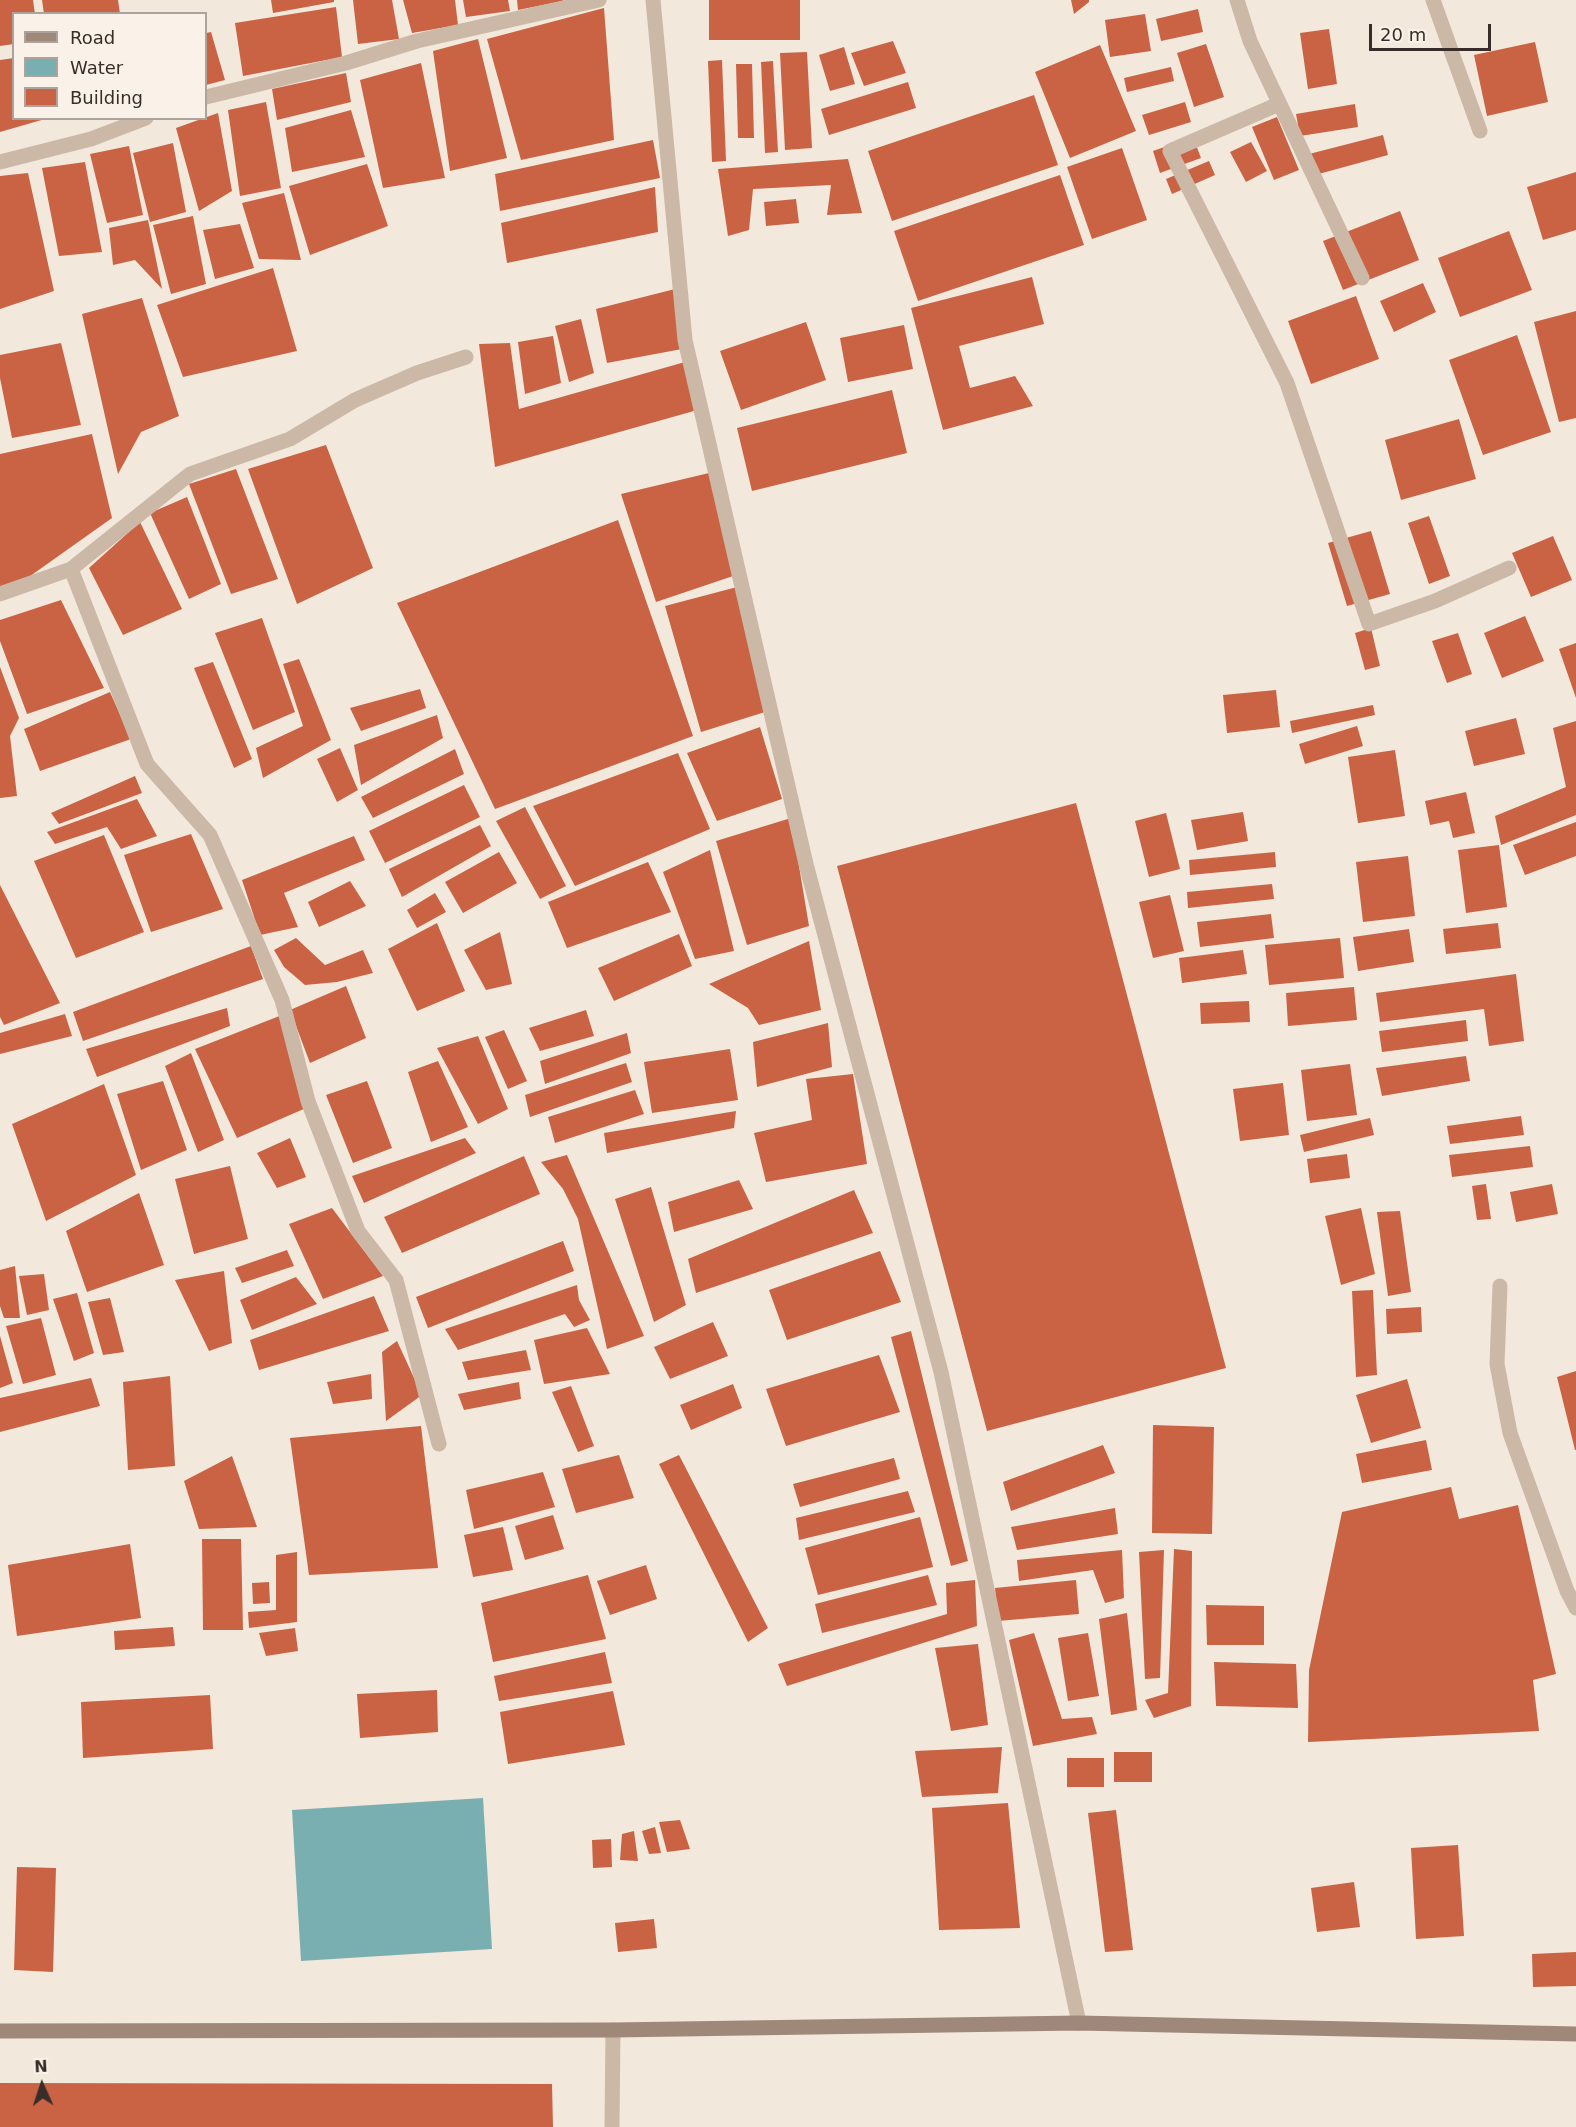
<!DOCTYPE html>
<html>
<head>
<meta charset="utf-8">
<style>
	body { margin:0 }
	#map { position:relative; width:1576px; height:2127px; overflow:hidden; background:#f3e8dc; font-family:"DejaVu Sans",sans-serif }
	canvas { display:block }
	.legend { position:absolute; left:12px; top:12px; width:195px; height:108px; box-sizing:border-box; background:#faf2e9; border:2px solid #aca39c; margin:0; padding:8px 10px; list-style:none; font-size:18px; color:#382d28 }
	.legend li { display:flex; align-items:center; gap:12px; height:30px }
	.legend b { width:30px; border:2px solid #aca39c }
	.north { position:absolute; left:12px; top:2055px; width:60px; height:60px; -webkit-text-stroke:4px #faf2e9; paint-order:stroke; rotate:357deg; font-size:16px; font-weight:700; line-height:24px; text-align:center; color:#382d28 }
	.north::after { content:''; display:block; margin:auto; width:21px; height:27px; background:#382d28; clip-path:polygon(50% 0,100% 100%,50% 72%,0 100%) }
	.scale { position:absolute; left:1369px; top:24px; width:122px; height:27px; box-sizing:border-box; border:3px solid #382d28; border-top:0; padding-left:8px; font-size:18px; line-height:21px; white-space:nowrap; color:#382d28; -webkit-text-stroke:4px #faf2e9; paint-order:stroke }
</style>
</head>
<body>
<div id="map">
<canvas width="1576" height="2127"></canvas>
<ul class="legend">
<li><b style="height:8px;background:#9f8779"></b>Road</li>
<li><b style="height:16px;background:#7aafb1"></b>Water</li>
<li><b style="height:16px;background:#ca6343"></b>Building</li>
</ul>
<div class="north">N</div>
<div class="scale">20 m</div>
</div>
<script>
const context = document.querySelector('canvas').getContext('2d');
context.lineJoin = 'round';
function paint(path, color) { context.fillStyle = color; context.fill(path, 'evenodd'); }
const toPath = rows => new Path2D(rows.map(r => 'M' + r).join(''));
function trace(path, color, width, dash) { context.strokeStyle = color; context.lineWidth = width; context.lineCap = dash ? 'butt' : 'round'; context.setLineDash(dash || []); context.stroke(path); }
paint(toPath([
	[483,1798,492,1949,301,1961,292,1810]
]), '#7aafb1');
paint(toPath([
	[0,0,33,0,35,14,14,14,14,44,0,46],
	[42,0,118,0,120,14,44,14],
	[271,0,334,0,334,2,273,13],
	[353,0,392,0,399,39,358,44],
	[403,0,455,0,458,25,412,33],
	[463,0,508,0,510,11,466,17],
	[517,0,563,0,563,1,518,10],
	[709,0,800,0,800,40,709,40],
	[1071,0,1089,0,1089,2,1074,14],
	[336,7,342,57,243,76,235,23],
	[604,8,614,140,521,160,487,39],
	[1198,9,1203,32,1161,41,1156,19],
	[1145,14,1151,51,1110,57,1105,20],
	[1329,29,1337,84,1308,89,1300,33],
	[211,32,225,80,206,85,206,33],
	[478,39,507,158,450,171,433,51],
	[893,41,906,73,864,86,851,53],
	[1535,42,1548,102,1487,116,1474,55],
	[1206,44,1224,97,1194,107,1177,53],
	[1100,45,1136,131,1070,158,1035,72],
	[844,47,855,84,830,91,819,55],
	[807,52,812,148,785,150,780,53],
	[14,58,14,118,45,119,0,132,0,60],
	[722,60,726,161,712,162,708,61],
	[773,61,778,152,765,153,761,62],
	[421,63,445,178,383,188,360,80],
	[736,64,752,64,754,138,738,138],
	[1171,67,1174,81,1127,92,1124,78],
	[346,73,351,102,277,120,272,89],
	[908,82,916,108,829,135,821,109],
	[1034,95,1058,165,892,221,868,151],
	[266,102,281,188,240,196,228,110],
	[1185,102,1191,122,1149,135,1142,115],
	[1355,104,1358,127,1300,136,1296,114],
	[351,110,365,157,292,172,285,128],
	[218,113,232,191,199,211,176,128],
	[1277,117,1299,170,1274,180,1252,127],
	[1383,135,1388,155,1315,175,1309,154],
	[1193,137,1201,158,1160,173,1153,151],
	[653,140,660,178,500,211,495,174],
	[1251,142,1267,171,1246,182,1230,152],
	[173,143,186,212,150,222,133,153],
	[129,146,143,215,107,223,90,154],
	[1122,148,1147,220,1092,239,1067,167],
	[848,159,862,213,827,215,831,185,753,189,749,230,728,236,718,169],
	[1209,161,1215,175,1172,194,1166,179],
	[85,162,102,252,59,256,42,168],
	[367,164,388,226,310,255,289,186],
	[1576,172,1576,230,1543,240,1527,187],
	[28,173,54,291,0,309,0,176],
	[1060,175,1084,245,918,301,894,231],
	[655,187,658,232,507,263,501,223],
	[284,193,301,260,259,259,242,203],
	[796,199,799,223,766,226,764,202],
	[1400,211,1419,260,1343,290,1323,241],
	[193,216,206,284,171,294,153,225],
	[148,220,162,289,135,260,113,265,109,228],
	[240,224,254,268,215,279,203,230],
	[1509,231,1532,290,1460,317,1438,258],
	[273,268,297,351,183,377,157,305],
	[1032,277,1044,324,959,346,970,388,1015,376,1033,406,943,430,911,308],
	[1423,283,1436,312,1394,332,1380,301],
	[675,289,682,349,607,363,596,309],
	[1356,296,1379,359,1311,384,1288,321],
	[142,298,179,416,141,432,118,474,82,314],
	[1576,311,1576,418,1559,422,1534,322],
	[581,319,594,373,569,382,555,326],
	[806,322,826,380,741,410,720,351],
	[904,325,913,369,848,382,840,338],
	[1517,335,1551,432,1483,455,1449,360],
	[553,336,561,383,525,394,518,342],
	[61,343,81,425,12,438,0,378,0,355],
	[510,343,519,409,685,362,701,409,495,467,479,344],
	[892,390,907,453,752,491,737,428],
	[1459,419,1476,479,1401,500,1385,440],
	[92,434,112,518,26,579,0,588,0,454],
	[326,445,373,568,297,604,248,469],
	[236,469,278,579,231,594,189,484],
	[709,473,739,574,656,602,621,494],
	[187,497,221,584,189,599,150,513],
	[1429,516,1450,576,1429,584,1408,523],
	[618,520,693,736,495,809,397,603],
	[140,522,182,609,123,635,89,568],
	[1371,531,1390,594,1347,606,1328,543],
	[1553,536,1572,580,1531,597,1512,553],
	[737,587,765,712,701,732,665,606],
	[61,600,104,688,27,714,0,641,0,620],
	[1525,616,1544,661,1502,678,1484,633],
	[262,618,295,712,253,730,215,633],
	[1371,628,1380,666,1365,670,1355,633],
	[1458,633,1472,674,1447,683,1432,641],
	[1576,643,1576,698,1559,649],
	[299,659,331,740,263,778,256,748,303,726,283,664],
	[213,662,252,759,234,768,194,668],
	[0,667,19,718,10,736,17,796,0,798],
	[420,689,426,708,361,731,350,708],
	[1276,690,1280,727,1227,733,1223,695],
	[110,692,131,739,40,771,24,729],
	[1373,705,1375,715,1292,733,1290,721],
	[437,715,443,738,361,785,354,745],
	[1516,718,1525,754,1474,766,1465,731],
	[1576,721,1576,815,1501,845,1495,816,1566,787,1553,728],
	[1357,726,1363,746,1305,764,1299,744],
	[760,727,782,799,717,821,687,753],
	[340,748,358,790,337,802,317,759],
	[455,749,464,774,373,818,361,797],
	[1395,750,1405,816,1358,823,1348,757],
	[678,753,710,829,575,886,533,806],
	[135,776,142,793,59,824,51,813],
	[464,785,480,817,385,863,369,831],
	[1466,792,1475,833,1453,838,1449,821,1430,825,1425,801],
	[137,799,157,836,121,849,107,827,55,844,47,832],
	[1076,803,1226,1368,987,1431,837,866],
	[525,807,566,886,540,899,496,821],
	[1243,812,1248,841,1197,850,1191,820],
	[1166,813,1180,869,1149,877,1135,821],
	[791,818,809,926,747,945,716,841],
	[1576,822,1576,856,1525,875,1513,845],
	[480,825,491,846,402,897,389,869],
	[191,834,223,909,151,932,124,855],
	[104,835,144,932,76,958,34,861],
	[354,836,365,860,284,893,298,927,260,935,242,880],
	[1499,845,1507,907,1466,913,1458,850],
	[710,850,734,951,695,959,663,872],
	[499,852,517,883,463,913,445,882],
	[1275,852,1276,867,1190,875,1189,860],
	[1408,856,1415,916,1363,922,1356,862],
	[648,862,671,912,567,948,548,902],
	[350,881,366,906,319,927,308,902],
	[1272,884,1274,899,1188,908,1187,892],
	[0,885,60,1003,4,1025,0,1017],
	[435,893,446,912,417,928,407,910],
	[1170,895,1184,951,1153,958,1139,902],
	[1271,914,1274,938,1200,947,1197,922],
	[437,923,465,991,417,1011,388,949],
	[1498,923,1501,948,1446,954,1443,929],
	[1409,929,1414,962,1358,971,1353,937],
	[500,932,512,984,486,990,464,950],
	[679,934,692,966,614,1001,598,968],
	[296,938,325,965,363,950,373,973,337,982,305,985,284,967,274,950],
	[1340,938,1344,978,1269,985,1265,945],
	[809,941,821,1010,759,1025,748,1008,709,984],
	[251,946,263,979,83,1041,73,1012],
	[1243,950,1247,974,1182,983,1179,958],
	[1516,974,1524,1041,1489,1046,1484,1009,1380,1022,1376,993],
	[346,986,366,1038,310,1063,290,1010],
	[1354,987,1357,1020,1288,1026,1286,993],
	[1249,1001,1250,1022,1201,1024,1200,1003],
	[227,1008,230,1026,97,1077,86,1049],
	[586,1010,594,1036,540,1051,529,1028],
	[65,1014,72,1036,0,1054,0,1033],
	[282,1015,306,1108,237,1138,195,1049],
	[1466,1020,1468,1041,1382,1052,1379,1031],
	[828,1023,832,1067,757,1087,753,1042],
	[504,1030,527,1081,508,1089,485,1037],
	[627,1033,631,1053,545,1084,540,1061],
	[478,1036,508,1109,478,1124,437,1048],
	[730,1049,738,1100,652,1113,644,1062],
	[191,1053,224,1140,198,1152,165,1066],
	[1466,1056,1470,1081,1382,1096,1376,1068],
	[438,1061,468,1127,431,1142,408,1072],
	[626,1063,632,1082,530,1117,525,1095],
	[1350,1064,1357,1115,1307,1121,1301,1070],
	[853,1074,867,1164,766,1182,754,1133,812,1120,806,1079],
	[163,1081,187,1150,141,1170,117,1094],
	[367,1081,392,1148,353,1163,326,1095],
	[1283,1083,1289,1135,1240,1141,1233,1089],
	[104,1084,136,1175,46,1221,12,1124],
	[635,1090,644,1114,555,1143,548,1117],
	[736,1111,734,1128,607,1153,604,1133],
	[1521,1116,1524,1135,1450,1144,1447,1126],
	[1370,1118,1374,1135,1304,1152,1300,1135],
	[290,1138,306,1177,277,1188,257,1153],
	[465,1138,476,1153,364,1203,352,1176],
	[1530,1146,1533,1167,1452,1177,1449,1155],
	[1347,1154,1350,1178,1310,1183,1307,1159],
	[567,1155,644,1336,607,1349,578,1219,563,1189,541,1162],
	[524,1156,540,1194,402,1253,384,1217],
	[230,1166,248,1239,194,1254,175,1179],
	[739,1180,753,1209,674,1232,668,1202],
	[1486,1184,1491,1219,1477,1220,1472,1186],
	[1552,1184,1558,1214,1516,1222,1510,1192],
	[651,1187,686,1305,654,1322,615,1199],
	[854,1190,873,1233,696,1293,688,1259],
	[139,1193,164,1265,87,1292,66,1231],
	[332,1208,383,1276,323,1299,289,1224],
	[1361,1208,1375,1274,1341,1285,1325,1216],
	[1400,1211,1411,1292,1388,1296,1377,1212],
	[563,1241,574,1271,428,1328,416,1297],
	[287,1250,294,1266,242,1283,235,1268],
	[880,1251,901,1302,787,1340,769,1290],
	[15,1266,20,1318,4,1318,0,1306,0,1270],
	[224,1271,232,1343,209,1351,175,1280],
	[44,1274,49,1310,27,1315,19,1276],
	[296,1277,317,1304,252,1330,240,1300],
	[577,1285,579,1300,590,1320,574,1327,565,1314,458,1350,445,1329],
	[1373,1290,1377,1375,1356,1377,1352,1291],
	[77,1293,94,1353,74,1361,53,1299],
	[374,1296,389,1331,259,1370,250,1340],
	[110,1298,124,1352,103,1355,88,1302],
	[1421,1307,1422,1332,1387,1334,1386,1309],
	[41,1318,56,1375,23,1384,6,1326],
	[713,1322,728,1356,670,1379,654,1347],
	[587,1328,610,1374,544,1384,534,1340],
	[911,1331,968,1561,951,1566,891,1337],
	[0,1336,13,1383,0,1388],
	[397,1341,422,1395,386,1421,382,1352],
	[526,1350,531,1370,468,1380,462,1362],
	[879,1355,900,1412,786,1446,766,1389],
	[1576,1371,1576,1450,1575,1450,1557,1377],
	[371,1374,372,1399,333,1404,327,1382],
	[170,1376,175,1466,128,1470,123,1382],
	[91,1378,100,1406,0,1432,0,1398],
	[1407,1379,1421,1428,1371,1443,1356,1395],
	[519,1382,521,1399,464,1410,458,1394],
	[733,1384,742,1408,691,1430,680,1405],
	[571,1386,594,1446,578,1452,552,1392],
	[1153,1425,1214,1427,1212,1534,1152,1533],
	[421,1426,438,1568,309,1575,290,1438],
	[1426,1440,1432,1470,1362,1483,1356,1454],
	[1103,1445,1115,1473,1011,1511,1003,1482],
	[619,1455,634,1498,576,1513,562,1469],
	[679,1455,768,1628,748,1642,659,1464],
	[232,1456,257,1527,199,1529,184,1481],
	[894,1458,900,1479,800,1507,793,1484],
	[543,1472,555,1507,474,1529,466,1490],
	[1451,1487,1459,1519,1518,1505,1556,1674,1533,1680,1539,1731,1308,1742,1309,1670,1342,1512],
	[908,1491,915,1512,799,1540,796,1518],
	[1115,1508,1118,1534,1017,1550,1011,1527],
	[553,1515,564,1549,525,1560,515,1526],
	[920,1517,933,1567,818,1595,805,1548],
	[503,1527,513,1570,473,1577,464,1535],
	[202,1539,241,1539,243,1630,203,1630],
	[130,1544,141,1618,17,1636,8,1565],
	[1174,1549,1192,1551,1191,1706,1154,1718,1145,1700,1168,1693],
	[1122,1550,1124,1598,1105,1603,1093,1570,1019,1581,1017,1560],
	[1164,1550,1160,1678,1145,1679,1139,1552],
	[297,1552,297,1622,249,1628,248,1612,276,1610,276,1555],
	[646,1565,657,1599,610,1615,597,1581],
	[588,1575,606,1639,493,1662,481,1603],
	[928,1575,937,1605,822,1633,815,1604],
	[975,1580,977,1626,787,1686,778,1664,947,1614,946,1583],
	[1076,1580,1079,1614,998,1621,995,1588],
	[269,1582,270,1603,253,1604,252,1583],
	[1206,1605,1264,1606,1264,1645,1207,1645],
	[1127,1613,1137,1710,1111,1715,1099,1619],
	[173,1627,175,1646,115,1650,114,1631],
	[295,1628,298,1651,266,1656,259,1633],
	[1034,1633,1062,1719,1092,1717,1097,1734,1033,1746,1009,1640],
	[1088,1633,1099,1696,1068,1701,1058,1638],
	[978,1644,988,1725,951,1731,935,1648],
	[605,1652,612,1683,499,1701,494,1676],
	[1214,1662,1296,1664,1298,1708,1216,1706],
	[437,1690,438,1732,360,1738,357,1694],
	[613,1691,625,1745,508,1764,500,1712],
	[210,1695,213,1749,83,1758,81,1702],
	[1002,1747,998,1793,922,1797,915,1751],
	[1114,1752,1152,1752,1152,1782,1114,1782],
	[1067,1758,1104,1758,1104,1787,1067,1787],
	[1008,1803,1020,1928,939,1930,932,1808],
	[1116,1810,1133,1950,1105,1952,1088,1813],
	[680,1820,690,1849,667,1852,659,1822],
	[655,1827,661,1853,649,1854,642,1831],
	[634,1831,638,1861,620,1860,622,1834],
	[611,1839,612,1867,593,1868,592,1840],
	[1458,1845,1464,1936,1416,1939,1411,1848],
	[17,1867,56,1868,53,1972,14,1970],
	[1354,1882,1360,1927,1317,1932,1311,1888],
	[654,1919,657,1948,618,1952,615,1923],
	[1576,1952,1576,1986,1533,1987,1532,1954],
	[0,2083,552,2084,553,2127,0,2127]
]), '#ca6343');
trace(toPath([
	[653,0,685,340,806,864,941,1372,1079,2023],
	[1237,0,1250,41,1362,278],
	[1433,0,1480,131],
	[206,97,346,63,417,41,599,0],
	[1279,104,1170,151,1287,383,1369,624,1435,601,1509,568],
	[0,162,91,139,146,118],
	[71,569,147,764,210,835,282,1000,308,1101,358,1231,396,1280,439,1444],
	[0,594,71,569,190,474,290,439,355,400,417,373,466,357],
	[1500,1286,1497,1364,1510,1433,1567,1591,1576,1608],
	[612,2127,613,2030]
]), '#ccb8a7', 15);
trace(toPath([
	[0,2031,613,2030,1079,2023,1576,2034]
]), '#9f8779', 15);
</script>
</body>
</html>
